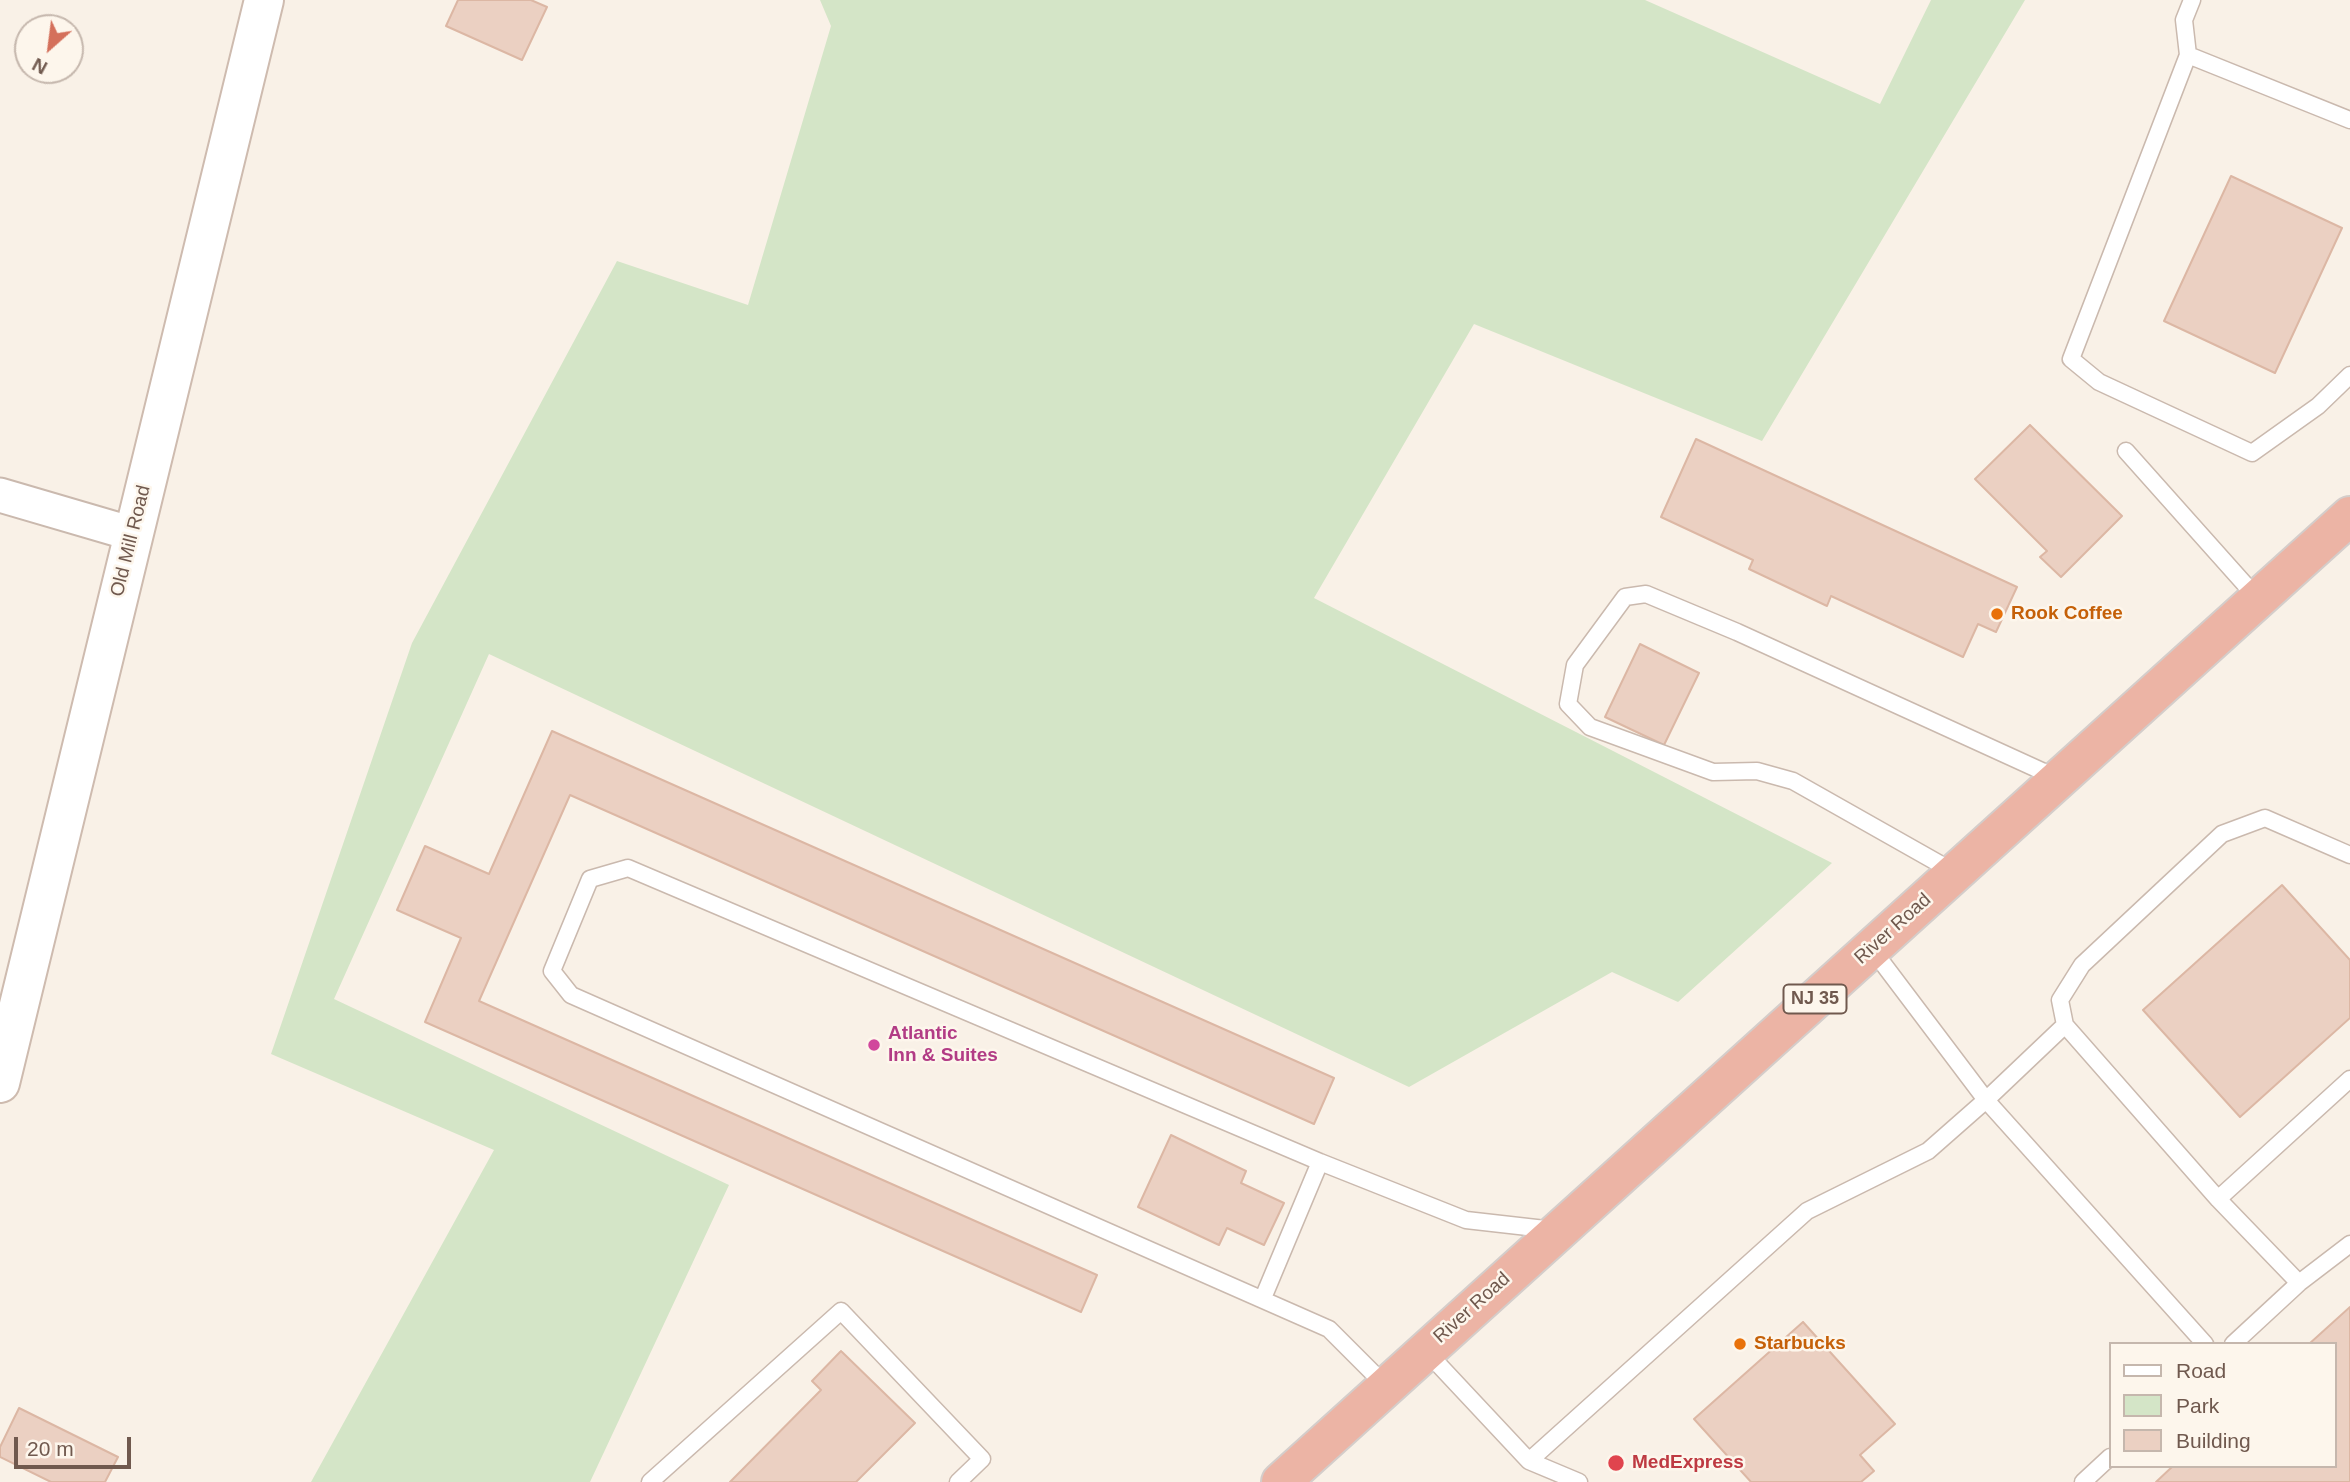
<!DOCTYPE html>
<html>
<head>
<meta charset="utf-8">
<style>
	body { margin:0 }
	#map { position:relative; width:2350px; height:1482px; overflow:hidden; background:#f9f1e7; font-family:Helvetica,sans-serif }
	canvas { display:block }
	.legend { position:absolute; left:2109px; top:1342px; width:228px; height:126px; box-sizing:border-box; background:#fdf6ec; border:2px solid #c5b7ad; margin:0; padding:9px 12px; list-style:none; font-size:21px; color:#70594e }
	.legend li { display:flex; align-items:center; gap:14px; height:35px }
	.legend b { width:35px; border:2px solid #c5b7ad }
	.north { position:absolute; left:14px; top:14px; width:70px; height:70px; box-sizing:border-box; background:#fdf6ec; border:2px solid #c5b7ad; border-radius:50%; rotate:208deg; font-size:19px; font-weight:700; line-height:28px; text-align:center; color:#70594e }
	.north::after { content:''; display:block; margin:auto; width:24px; height:32px; background:#d4705b; clip-path:polygon(50% 0,100% 100%,50% 72%,0 100%) }
	.scale { position:absolute; left:14px; top:1437px; width:117px; height:32px; box-sizing:border-box; border:4px solid #70594e; border-top:0; padding-left:9px; font-size:21px; line-height:24px; white-space:nowrap; color:#70594e; -webkit-text-stroke:5px #fdf6ec; paint-order:stroke }
</style>
</head>
<body>
<div id="map">
<canvas width="2350" height="1482"></canvas>
<ul class="legend">
<li><b style="height:9px;background:#fff"></b>Road</li>
<li><b style="height:19px;background:#d4e5c7"></b>Park</li>
<li><b style="height:19px;background:#ebd0c2"></b>Building</li>
</ul>
<div class="north">N</div>
<div class="scale">20 m</div>
</div>
<script>
const context = document.querySelector('canvas').getContext('2d');
context.lineJoin = 'round';
function paint(path, color) { context.fillStyle = color; context.fill(path, 'evenodd'); }
const toPath = rows => new Path2D(rows.map(r => 'M' + r).join(''));
function trace(path, color, width, dash) { context.strokeStyle = color; context.lineWidth = width; context.lineCap = dash ? 'butt' : 'round'; context.setLineDash(dash || []); context.stroke(path); }
function drawText(font, color, halo, rows, align = 'center') {
  context.font = font + ' Helvetica,sans-serif'; context.lineWidth = 5; context.setLineDash([]); context.textBaseline = 'middle'; context.strokeStyle = halo; context.fillStyle = color; for (const [text, x, y, turn = 0] of rows) {
    context.save(); context.translate(x, y); context.rotate((+turn || 0) * Math.PI / 180); context.textAlign = isNaN(turn) ? turn : align; if (halo) context.strokeText(text, 0, 0); context.fillText(text, 0, 0); context.restore();
  }
}
paint(toPath([
	[820,0,1645,0,1880,104,1931,0,2025,0,1762,441,1474,324,1314,598,1832,863,1678,1002,1612,972,1409,1087,489,654,334,999,729,1185,590,1482,311,1482,494,1150,271,1054,412,643,617,261,748,305,831,26]
]), '#d4e5c7');
const building = toPath([
	[458,0,531,0,547,7,522,60,446,26,458,0],
	[2231,176,2342,228,2275,373,2164,321,2231,176],
	[2030,425,2122,516,2061,577,2040,557,2047,551,1975,479,2030,425],
	[1696,439,2017,587,1996,632,1978,624,1963,657,1831,596,1827,606,1749,569,1753,560,1661,517,1696,439],
	[1640,644,1699,673,1664,745,1605,717,1640,644],
	[552,731,1334,1078,1314,1124,570,795,479,1001,1097,1275,1081,1312,425,1022,461,938,397,910,425,846,489,874,552,731],
	[2282,885,2350,960,2350,1018,2240,1117,2143,1010,2282,885],
	[1171,1135,1246,1171,1241,1183,1284,1203,1264,1245,1227,1228,1219,1245,1138,1207,1171,1135],
	[2350,1307,2350,1482,2156,1482,2173,1466,2334,1466,2334,1344,2309,1344,2350,1307],
	[1803,1322,1895,1424,1860,1455,1874,1471,1861,1482,1751,1482,1694,1419,1803,1322],
	[841,1351,915,1423,856,1482,730,1482,821,1390,812,1381,841,1351],
	[19,1408,118,1457,105,1482,51,1482,0,1457,0,1447,19,1408]
]);
paint(building, '#ebd0c2');
trace(building, '#dcb7a4', 2);
const lane = toPath([
	[2192,0,2184,20,2188,55,2071,359,2099,382,2252,453,2318,406,2350,375],
	[2188,55,2350,120],
	[2126,451,2258,599],
	[1954,872,1793,781,1757,771,1713,772,1590,727,1568,704,1575,665,1625,597,1646,594,1737,632,2057,778],
	[1872,949,1986,1100,2205,1344],
	[2065,1025,2218,1199,2299,1283,2350,1244],
	[2218,1199,2350,1079],
	[1263,1298,1320,1162],
	[2233,1344,2299,1283],
	[1425,1350,1529,1461,1579,1482],
	[1387,1387,1329,1329,571,995,552,971,590,879,628,868,1320,1162,1466,1220,1554,1230],
	[1529,1461,1807,1211,1928,1151,1986,1100,2065,1025,2060,1000,2082,965,2222,834,2265,818,2350,855],
	[650,1482,841,1311,982,1459,958,1482],
	[2083,1482,2110,1457]
]);
const street = toPath([
	[0,495,133,534]
]);
const secondary = toPath([
	[0,1083,264,0]
]);
const highway = toPath([
	[1281,1482,2350,516]
]);
trace(lane, '#cab9ae', 19);
trace(street, '#cab9ae', 37);
trace(secondary, '#cebbaf', 42);
trace(highway, '#d4cdca', 42);
trace(lane, '#fff', 16);
trace(street, '#fff', 33);
trace(secondary, '#fff', 38);
trace(highway, '#ecb4a5', 38);
for (const [x, y, r, color] of [
	[1997,614,7,"#e8710a"],
	[874,1045,7,"#d1479c"],
	[1740,1344,7,"#e8710a"],
	[1616,1463,9,"#e0444e"]
]) { const dot = new Path2D(); dot.arc(x, y, r, 0, 2 * Math.PI); context.fillStyle = color; context.fill(dot); trace(dot, '#fdf6ec', 2.5); }
for (const [x, y, w] of [
	[1815,999,63]
]) { const box = new Path2D(); box.roundRect(x - w / 2, y - 14.5, w, 29, 5); context.fillStyle = '#fdf6ec'; context.fill(box); trace(box, '#70594e', 2); }
drawText('bold 18px', '#70594e', null, [
	["NJ 35",1815,999]
]);
drawText('19px', '#70594e', '#fdf6ec', [
	["Old Mill Road",131,541,-76],
	["River Road",1893,929,-42],
	["River Road",1472,1308,-42]
]);
drawText('bold 19px', '#c56008', '#fdf6ec', [
	["Rook Coffee",2011,614],
	["Starbucks",1754,1344]
], 'left');
drawText('bold 19px', '#b23c85', '#fdf6ec', [
	["Atlantic",888,1034],
	["Inn & Suites",888,1056]
], 'left');
drawText('bold 19px', '#be3a42', '#fdf6ec', [
	["MedExpress",1632,1463]
], 'left');
</script>
</body>
</html>
